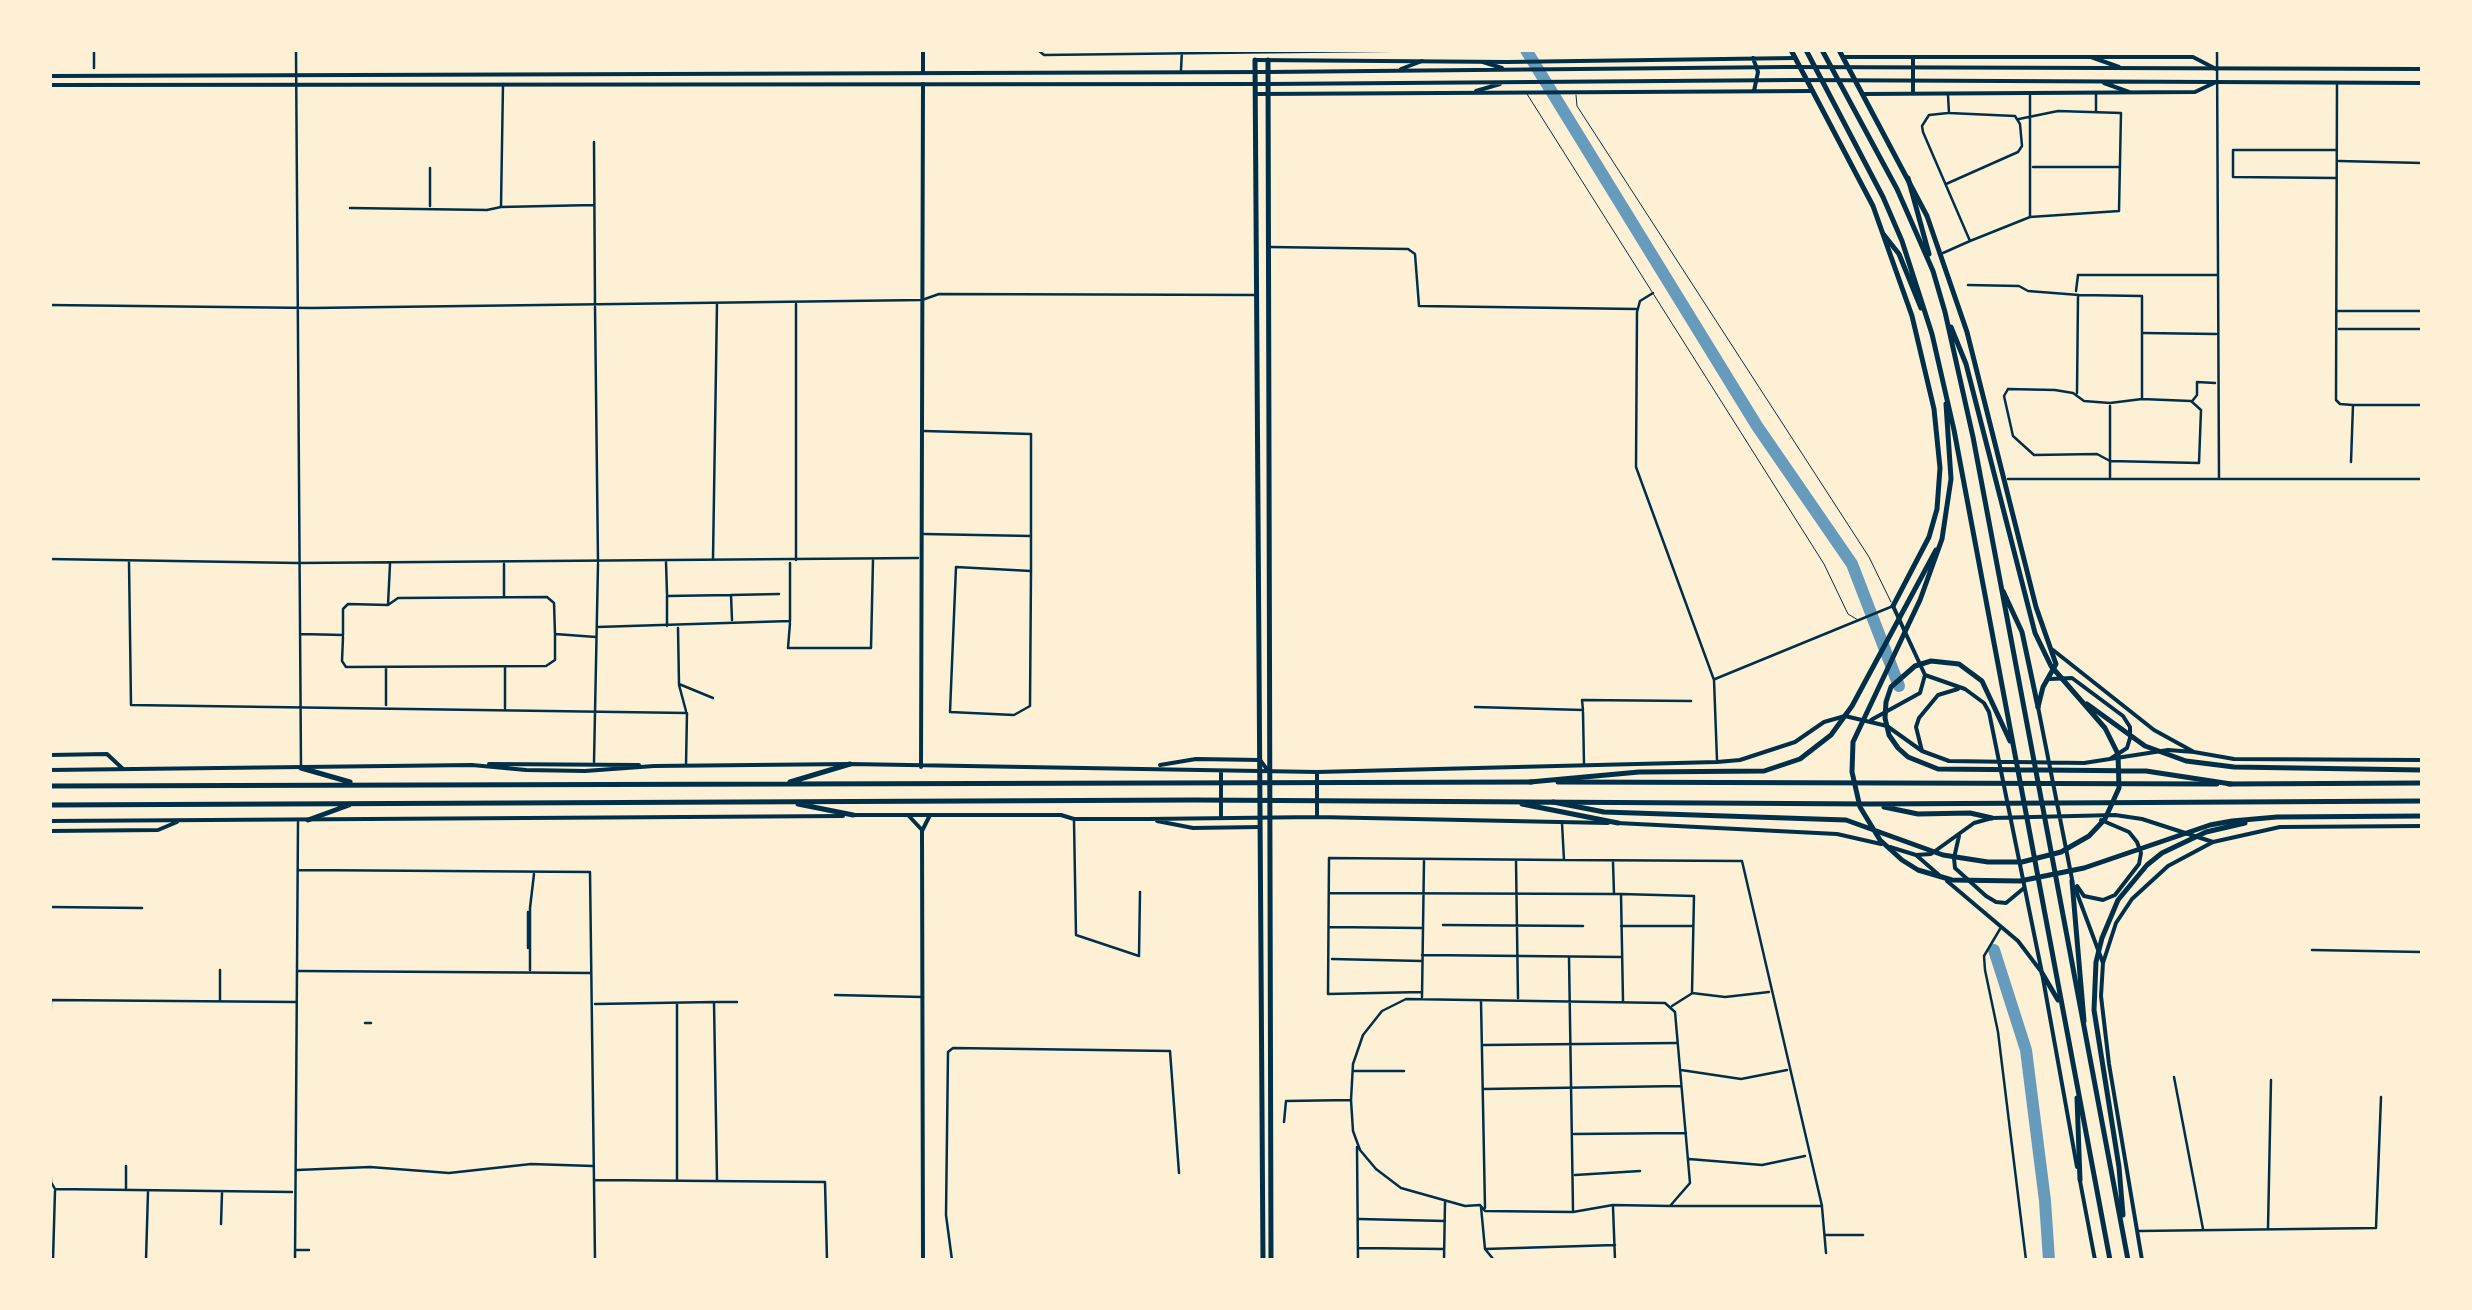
<!DOCTYPE html>
<html>
<head>
<meta charset="utf-8">
<style>
	body { margin:0 }
	#map { position:relative; width:2472px; height:1310px; overflow:hidden; background:#fdf0d5; font-family:"Fira Sans Condensed",sans-serif }
	canvas { display:block }
	.frame { position:absolute; inset:0; border:52px solid #fdf0d5; pointer-events:none }
</style>
</head>
<body>
<div id="map">
<canvas width="2472" height="1310"></canvas>
<div class="frame"></div>
</div>
<script>
const context = document.querySelector('canvas').getContext('2d');
context.lineJoin = 'round';
const toPath = rows => new Path2D(rows.map(r => 'M' + r).join(''));
function trace(path, color, width, dash) { context.strokeStyle = color; context.lineWidth = width; context.lineCap = dash ? 'butt' : 'round'; context.setLineDash(dash || []); context.stroke(path); }
trace(toPath([
	[1526,50,1757,426,1852,564,1899,686],
	[1994,950,2026,1050,2045,1201,2049,1260]
]), '#669bbc', 12);
trace(toPath([
	[1527,94,1824,564,1848,614,1858,620],
	[1576,95,1577,106,1869,557,1891,602]
]), '#003049', 1);
trace(toPath([
	[595,307,598,562],
	[528,948,528,912]
]), '#003049', 2.5);
trace(toPath([
	[296,50,301,766],
	[1038,50,1044,55,1457,50],
	[2217,50,2219,479],
	[94,68,94,50],
	[1181,70,1182,50],
	[2337,83,2336,400,2340,404,2353,405,2351,462],
	[2096,94,2096,111],
	[2019,119,2058,111,2121,113,2119,211,2030,217],
	[594,142,595,305],
	[2336,150,2233,150,2233,177,2336,178],
	[2339,161,2422,163],
	[2033,167,2120,167],
	[1946,184,2018,152,2022,146,2020,124,2015,116,1949,113,1948,95],
	[430,206,430,168],
	[501,206,503,84],
	[350,208,487,210,501,207,594,205],
	[1970,241,2030,217,2030,94],
	[1270,247,1408,249,1415,254,1419,306,1636,309],
	[1943,253,1970,241,1923,132,1922,126,1929,115,1948,113],
	[1968,285,2019,286,2028,291,2079,295,2142,296,2142,398],
	[2076,291,2078,275,2217,275],
	[1653,293,1640,301,1637,312,1636,467,1714,680,1717,760],
	[796,304,796,560],
	[50,305,312,308,922,300,939,294,1257,295],
	[2338,311,2422,311],
	[2339,329,2422,329],
	[2144,333,2216,334],
	[2008,389,2055,390,2073,393,2084,401,2110,403,2142,399,2191,401,2201,410,2199,463,2110,461,2097,454,2034,455,2013,436,2004,396,2008,389],
	[2077,393,2078,296],
	[2193,400,2197,395,2197,382,2215,383],
	[2354,405,2422,405],
	[2110,478,2110,406],
	[2008,479,2422,479],
	[924,534,1031,536,1031,434,924,431],
	[1031,536,1031,571,956,567,950,712,1014,715,1030,706,1031,571],
	[50,559,298,563,918,558],
	[713,559,717,303],
	[129,562,131,705,687,713,686,765],
	[666,562,667,594],
	[504,564,504,596],
	[388,605,390,564],
	[732,620,731,595,779,594],
	[790,623,788,648,871,648,873,560],
	[667,626,667,596,731,595],
	[597,627,790,621,790,563],
	[678,628,679,684,713,698],
	[301,634,343,635,343,609,348,604,388,605,398,598,547,597,554,603,555,634,596,637],
	[343,637,342,661,346,667,546,666,555,660,555,635],
	[386,668,386,705],
	[1715,679,1893,606],
	[679,685,686,711],
	[1475,707,1583,710,1582,700,1691,701],
	[505,708,505,668],
	[1583,712,1584,764],
	[594,762,598,564],
	[1074,821,1076,935,1139,956,1140,892],
	[1562,823,1564,860,1742,861,1822,1206,1670,1206],
	[1516,861,1518,998],
	[1613,862,1614,894,1621,894,1623,1001],
	[298,870,590,872,595,1260],
	[1329,893,1614,894],
	[1621,894,1694,896,1692,993,1725,997,1769,992],
	[50,907,142,908],
	[1443,925,1583,926],
	[1621,926,1693,926],
	[1329,927,1421,928],
	[2000,929,1984,956,1985,970,1998,1032,2026,1260],
	[2312,950,2422,952],
	[1422,955,1622,957],
	[1569,957,1573,1210],
	[1332,959,1422,961],
	[530,970,530,908,534,874],
	[299,971,591,973],
	[1422,992,1328,994,1329,858,1562,860],
	[835,995,923,997],
	[1422,997,1424,860],
	[220,1000,220,970],
	[1481,1001,1485,1208],
	[716,1002,737,1002],
	[595,1004,714,1002,717,1180],
	[1672,1006,1691,994],
	[365,1023,371,1023],
	[50,1043,51,1000,296,1002],
	[1484,1045,1676,1043],
	[1681,1070,1741,1079,1787,1070],
	[1354,1071,1404,1071],
	[2174,1077,2203,1229],
	[1484,1089,1681,1086],
	[1284,1122,1286,1101,1351,1100,1353,1131,1360,1150,1376,1169,1401,1188,1465,1206,1480,1205,1485,1211,1573,1212,1613,1205,1670,1206,1690,1183,1675,1012,1665,1003,1406,999,1382,1011,1363,1035,1353,1064,1351,1100],
	[1574,1134,1686,1133],
	[1357,1147,1358,1260],
	[50,1154,51,1182,55,1189,292,1192],
	[1689,1159,1762,1165,1805,1156],
	[297,1170,370,1167,449,1173,531,1164,593,1166],
	[1575,1175,1640,1171],
	[595,1180,825,1182,827,1260],
	[677,1180,677,1003],
	[126,1188,126,1166],
	[1481,1207,1485,1249,1494,1260],
	[1613,1207,1615,1260],
	[1822,1207,1826,1253],
	[1359,1219,1445,1221],
	[221,1224,222,1193],
	[2268,1228,2271,1080],
	[2139,1231,2376,1228,2381,1097],
	[1826,1235,1863,1235],
	[1359,1248,1444,1249],
	[1485,1249,1615,1245],
	[295,1250,309,1250],
	[53,1260,55,1191],
	[146,1260,148,1192],
	[295,1260,298,822],
	[952,1260,946,1215,948,1052,953,1048,1170,1051,1179,1173],
	[1444,1260,1445,1202]
]), '#003049', 2.5);
trace(toPath([
	[923,50,923,73],
	[1844,57,2193,57,2216,69],
	[1753,58,1758,72,1754,91],
	[1255,60,1507,62,1795,58],
	[1913,93,1913,57],
	[1256,94,1813,91],
	[1863,94,2195,92,2216,82],
	[1893,606,1925,675,1965,689,1984,703,1989,712,2042,973,2077,1167],
	[2053,650,2154,730,2194,752,2234,759,2422,760],
	[2050,679,2072,678,2123,716,2130,727,2130,738,2127,748,2110,759],
	[2038,707,2072,879],
	[1871,720,1920,693,1925,675],
	[1922,751,1916,727,1919,718,1938,695,1958,689],
	[50,755,107,754,123,769],
	[489,764,639,765],
	[1160,765,1196,759,1260,760,1269,772],
	[921,767,923,84],
	[50,770,472,765,526,770,585,771,654,766,850,764,1317,772,1717,762,1740,760,1795,742,1824,722,1845,716,1887,726,1922,751,1949,761,2084,763,2168,750,2194,752],
	[1221,772,1221,817],
	[1317,772,1317,817],
	[853,815,1061,815,1074,819,1148,819,1317,817,1608,823],
	[908,815,922,830],
	[50,821,843,816],
	[1157,821,1193,828,1260,827],
	[1617,823,1837,834,1881,844],
	[50,831,158,830,177,822],
	[1959,836,1954,858,1955,868,1986,896,1996,902,2006,903,2024,888],
	[1890,847,1916,855,1931,854,1974,823,1992,818,2115,815,2142,819,2213,842,2280,827,2422,826],
	[1916,855,1939,875],
	[1947,881,2018,941,2040,970],
	[2077,886,2084,896,2103,900,2115,895,2139,864,2141,853,2137,842,2129,832,2101,820],
	[2075,888,2103,963,2101,996,2109,1064,2142,1260],
	[2103,963,2116,923,2132,899,2168,866,2213,842],
	[2080,1181,2095,1260],
	[923,1260,922,831,930,815]
]), '#003049', 4);
trace(toPath([
	[2091,57,2119,67],
	[1483,62,1502,68],
	[1401,69,1422,61],
	[50,76,1268,72,1786,67,2422,69],
	[2104,83,2129,92],
	[50,85,1268,84,1794,80,2422,83],
	[1476,91,1500,84]
]), '#003049', 4);
trace(toPath([
	[1791,50,1873,206,1912,316,1934,409,1940,468,1937,509,1929,537,1893,606],
	[1839,50,1927,216,1967,332,2036,607,2056,664,2043,687,2038,707],
	[1255,60,1263,1260],
	[1268,60,1271,1260]
]), '#003049', 5);
trace(toPath([
	[301,768,350,782],
	[790,782,850,764],
	[1558,782,2217,784],
	[2228,784,2422,783],
	[50,786,1532,782],
	[798,804,853,815],
	[1522,804,1618,823],
	[50,805,1194,800,1871,804,2422,801],
	[1884,807,1918,814,1970,813,1992,818],
	[308,820,349,805]
]), '#003049', 5);
trace(toPath([
	[1806,50,1883,197,1902,241,1932,334,1954,430,2110,1260],
	[1822,50,1897,189,1933,271,1945,312,1973,437,2128,1260],
	[1908,178,1929,254],
	[1884,235,1899,254,1921,308],
	[1946,404,1951,479,1942,539,1920,600,1853,742,1852,772,1860,807,1880,840,1902,860,1918,870,1952,880,2020,881,2084,868,2210,825,2232,821,2277,817,2422,816],
	[2003,591,2022,632,2038,707],
	[2087,704,2145,746,2186,761,2234,767,2422,770],
	[2010,741,1982,681,1959,664,1931,661,1915,666,1891,687,1886,702,1885,718,1889,735,1898,748,1908,757,1938,769,2146,771,2231,784],
	[1530,782,1639,772,1764,771,1800,759,1831,735,1852,706,1936,550],
	[1553,802,1604,812,1846,820,1943,855,1988,862,2022,862,2061,852,2089,836,2105,819,2119,788,2118,754,2105,728,2051,666,2035,633,1966,364,1951,327],
	[2072,881,2084,1021],
	[2042,973,2058,1000],
	[2077,1098,2080,1180],
	[2123,1215,2119,1167,2094,1010,2096,962,2102,938,2118,900,2147,865,2162,853,2206,832,2245,823]
]), '#003049', 5);
</script>
</body>
</html>
